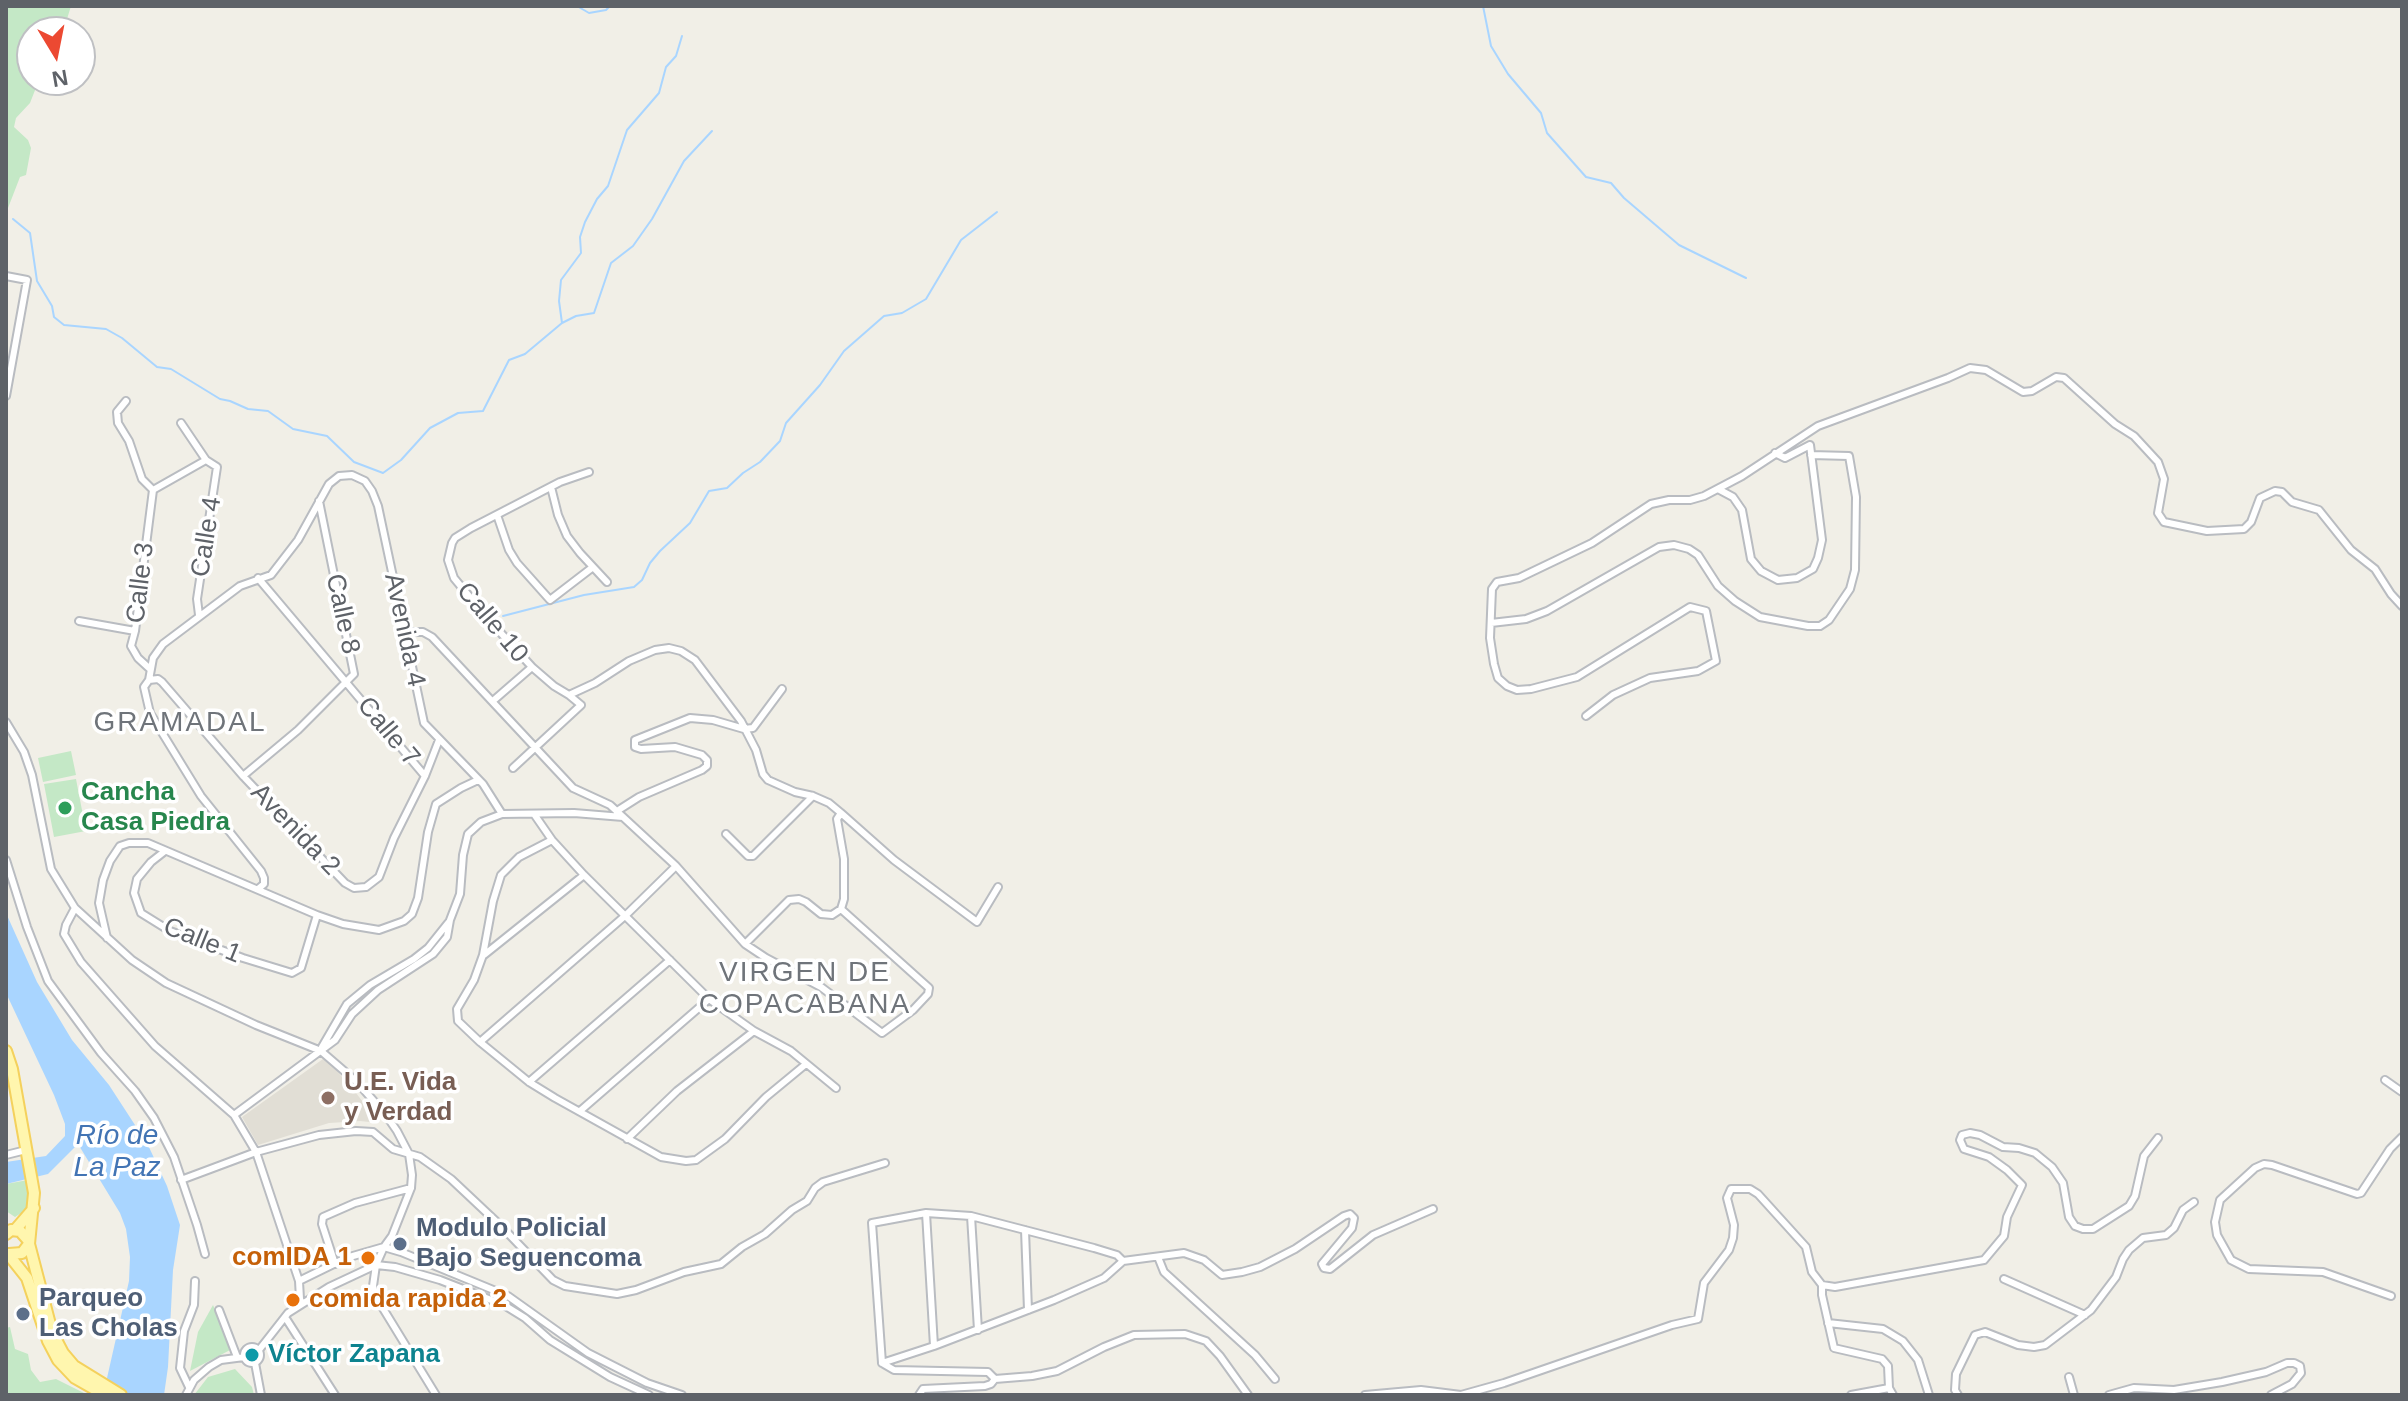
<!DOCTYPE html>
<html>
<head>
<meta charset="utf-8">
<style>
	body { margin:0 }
	#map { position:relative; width:2408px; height:1401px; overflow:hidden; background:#f1efe7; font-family:Helvetica,sans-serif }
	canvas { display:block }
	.frame { position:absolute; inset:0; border:8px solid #5e6268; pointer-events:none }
	.north { position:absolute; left:16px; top:16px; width:80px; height:80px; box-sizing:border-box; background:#fff; border:2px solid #bfc0c3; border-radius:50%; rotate:170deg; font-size:22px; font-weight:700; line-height:32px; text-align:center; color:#5e6268 }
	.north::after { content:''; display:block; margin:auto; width:28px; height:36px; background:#ec4932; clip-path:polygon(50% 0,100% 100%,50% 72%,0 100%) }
</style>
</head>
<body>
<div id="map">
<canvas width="2408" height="1401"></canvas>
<div class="frame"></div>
<div class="north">N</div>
</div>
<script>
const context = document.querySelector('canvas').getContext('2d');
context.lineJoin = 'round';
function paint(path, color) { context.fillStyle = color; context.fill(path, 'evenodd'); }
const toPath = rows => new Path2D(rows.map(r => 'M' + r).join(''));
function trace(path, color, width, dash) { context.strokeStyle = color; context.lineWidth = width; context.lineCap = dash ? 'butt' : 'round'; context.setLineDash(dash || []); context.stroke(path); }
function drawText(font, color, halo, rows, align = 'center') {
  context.font = font + ' Helvetica,sans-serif'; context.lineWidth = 7; context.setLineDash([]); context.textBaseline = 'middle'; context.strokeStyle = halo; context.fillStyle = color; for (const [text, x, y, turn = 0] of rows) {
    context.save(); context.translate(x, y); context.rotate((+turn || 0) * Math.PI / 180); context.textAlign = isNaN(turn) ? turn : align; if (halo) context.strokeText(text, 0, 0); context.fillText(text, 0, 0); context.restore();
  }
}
paint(toPath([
	[323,1059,329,1062,356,1093,379,1123,360,1121,329,1123,258,1145,242,1117]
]), '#e1ded5');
paint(toPath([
	[6,6,71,6,63,32,32,32,32,80,39,80,30,103,16,118,14,127,28,140,31,148,26,175,20,177,8,208],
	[71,751,76,775,43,782,38,758],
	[76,779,86,831,54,837,44,784],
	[28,1180,29,1204,26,1210,15,1217,6,1211,6,1184],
	[213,1305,232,1349,190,1371,198,1332],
	[10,1327,15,1349,28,1354,31,1370,40,1382,56,1379,88,1395,6,1395,6,1328],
	[235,1369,252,1387,254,1395,194,1395,208,1377]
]), '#c4e8c6');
paint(toPath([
	[6,913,37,982,72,1040,109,1085,148,1145,167,1186,180,1225,173,1270,168,1367,164,1395,99,1395,107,1378,129,1281,130,1257,126,1229,120,1213,78,1144,48,1174,6,1184,6,1162,46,1156,65,1136,65,1124,54,1095,6,993]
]), '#a9d5ff');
trace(toPath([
	[577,6,589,13,606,10,610,6],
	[1483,6,1491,46,1508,74,1541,113,1547,133,1586,177,1611,183,1624,198,1679,245,1746,278],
	[13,219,30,233,37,281,52,306,54,317,64,325,106,329,122,338,157,367,171,369,220,399,230,401,248,409,268,411,293,429,327,436,354,462,383,473,401,460,430,428,458,413,483,411,509,360,525,354,562,323,576,316,594,313,611,263,633,246,652,219,684,161,712,131],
	[562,323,559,301,561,280,581,253,580,237,585,222,597,199,608,186,627,130,659,93,666,67,676,56,682,36],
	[503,616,584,595,634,587,642,580,650,563,660,551,690,523,709,491,727,488,743,473,760,462,780,441,786,423,820,385,844,351,884,316,902,313,926,299,961,240,997,212]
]), '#a9d5ff', 2);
const street = toPath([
	[6,276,27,280,6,396],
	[126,401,117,412,118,423,129,441,142,479,153,490],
	[181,423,206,460,217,467,197,599,199,615],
	[551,487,558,515,567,536,580,553,607,582],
	[1718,489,1733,497,1742,510,1751,559,1761,571,1778,580,1797,578,1813,569,1818,558,1822,540,1810,445,1785,458,1775,453],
	[153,490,206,460],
	[497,515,509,550,517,563,550,600,593,567],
	[258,578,425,776],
	[79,621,135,631],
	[1491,623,1526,619,1547,611,1659,547,1674,545,1689,549,1698,555,1718,586,1735,601,1760,617,1808,626,1820,626,1829,620,1850,589,1855,570,1856,497,1849,456,1811,455],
	[406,632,423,632,432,637,573,788,610,805,623,817,676,866,745,944,766,958,821,987,882,1033,913,1010,928,994,929,988,841,909],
	[532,667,554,686,569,695,595,683,629,661,655,650,669,648,681,651,695,660,741,721,756,750,763,774,768,780,795,792,813,796,829,803,841,813],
	[150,669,138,658,131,646,135,631,153,490],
	[149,680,158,679,162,682,243,776,345,883,354,888,366,887,379,877,394,838,425,776,439,740],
	[494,700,532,667,488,619,454,578,448,560,452,543,455,538,471,528,560,482,589,472],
	[1586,716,1613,695,1650,678,1698,671,1716,661,1706,611,1690,607,1577,677,1531,689,1517,690,1507,686,1498,678,1494,664,1490,638,1492,589,1497,582,1519,578,1592,543,1651,504,1669,500,1690,500,1704,496,1742,476,1818,426,1948,378,1970,368,1986,370,2023,392,2032,391,2056,377,2064,378,2115,424,2134,436,2158,462,2164,479,2158,513,2164,522,2207,531,2244,529,2251,522,2260,498,2275,491,2282,492,2292,502,2319,510,2351,550,2375,569,2391,594,2402,606],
	[6,722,24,752,32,775,51,869,75,908,132,960,166,983,256,1025,321,1051,358,1083,386,1115,397,1131,409,1154,412,1175,411,1188,392,1236,384,1247,376,1265,373,1286,376,1297,436,1395],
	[513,768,581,705,569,695],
	[243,776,298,730,354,674,319,501],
	[617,811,639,797,702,770,707,766,707,760,702,755,675,747,641,749,635,747,635,740,690,718,713,720,744,729,753,728,782,689],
	[534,814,552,840,584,875,709,999,754,1031,791,1051,836,1088],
	[726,834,748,856,753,856,813,796],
	[552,840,519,857,501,875,493,901,483,955,474,980,457,1009,458,1021,480,1042,529,1082,555,1098,661,1157,686,1161,696,1160,725,1139,766,1097,806,1064],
	[6,860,27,927,48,981,101,1053,135,1091,154,1118,174,1157,197,1225,205,1254],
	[258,889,264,884,264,878,261,871,201,796,150,713,144,687,149,680,153,658,163,644,240,586,271,575,298,540,329,484,339,476,352,475,365,481,372,491,378,506,424,723,483,784,502,814],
	[75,908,66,925,64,934,81,962,155,1046,234,1115,256,1152,299,1281,300,1299,302,1303],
	[317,915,343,924,379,930,404,921,412,914,418,898,428,832,436,804,461,788,478,780],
	[107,938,99,903,103,880,110,861,120,846,129,843,148,843,317,915,301,968,292,973,243,958,170,931,141,913,134,893,137,879,151,862,165,851],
	[745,944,789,900,799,899,806,902,821,914,832,915,841,909,844,899,844,859,837,819,841,813,894,860,977,922,998,887],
	[484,955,584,875],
	[480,1042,626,915,676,866],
	[322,1047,347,1004,370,985,414,959,428,948,448,923],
	[2385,1080,2402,1092],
	[529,1082,670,960],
	[580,1111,709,999],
	[234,1115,335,1040,352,1014,378,990,433,954,447,937,450,920,460,894,463,855,468,834,481,822,502,814,574,813,623,817],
	[627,1139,677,1091,754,1031],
	[6,1155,26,1150],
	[181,1180,256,1152,319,1135,356,1131,373,1132,393,1149,420,1157,451,1179,502,1227,553,1280,565,1286,617,1294,636,1290,684,1272,721,1264,742,1247,765,1234,792,1210,807,1201,815,1188,823,1182,885,1163],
	[926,1213,934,1346],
	[971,1216,978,1330],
	[1025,1230,1028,1310],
	[1158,1257,1164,1272,1255,1355,1275,1379],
	[1123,1261,1184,1253,1204,1260,1222,1275,1242,1272,1260,1267,1295,1249,1344,1216,1350,1214,1354,1218,1352,1228,1322,1264,1324,1268,1330,1269,1373,1235,1433,1209],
	[335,1264,322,1224,323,1217,355,1203,411,1188],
	[2004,1279,2085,1315],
	[299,1281,346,1258,384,1247,401,1252,508,1296,588,1353,647,1383,682,1395],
	[1822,1285,1822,1295,1834,1348,1882,1359,1888,1366,1889,1388,1893,1395],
	[2391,1296,2323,1272,2249,1269,2231,1260,2217,1235,2215,1222,2220,1200,2255,1168,2264,1164,2272,1165,2357,1194,2361,1193,2390,1149,2402,1137],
	[219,1310,237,1357],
	[285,1317,335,1395],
	[1828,1323,1883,1329,1903,1341,1918,1360,1929,1395],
	'244 1355a8 8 0 1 1 16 0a8 8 0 1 1-16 0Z',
	[259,1350,288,1313,329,1287,376,1265,395,1267,440,1280,504,1305,525,1318,550,1340,610,1377,649,1395],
	[255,1363,261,1395],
	[882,1363,872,1223,926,1213,971,1216,1094,1248,1117,1255,1123,1261],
	[882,1363,934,1346,1054,1300,1104,1278,1123,1261],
	[882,1363,894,1370,988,1372,995,1379,991,1384,985,1386,923,1389,919,1395],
	[2069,1377,2074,1395],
	[995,1379,1032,1376,1057,1371,1104,1347,1134,1335,1185,1334,1206,1341,1220,1356,1248,1395],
	[189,1387,180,1368,184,1331,194,1305,195,1281],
	[186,1395,194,1380,209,1367,221,1360,244,1357],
	[1365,1395,1421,1390,1461,1395,1504,1383,1672,1325,1698,1319,1704,1283,1729,1250,1733,1238,1734,1225,1727,1198,1731,1189,1750,1189,1758,1194,1806,1247,1812,1272,1822,1285,1835,1287,1984,1260,2004,1236,2007,1217,2022,1185,2007,1170,1989,1157,1964,1149,1960,1140,1962,1135,1970,1133,1980,1135,2003,1147,2019,1148,2035,1153,2052,1167,2063,1183,2069,1217,2075,1226,2083,1229,2093,1229,2129,1206,2135,1196,2144,1156,2158,1138],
	[1851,1395,1889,1388],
	[1958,1395,1955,1390,1956,1374,1975,1335,1985,1332,2018,1345,2034,1347,2045,1345,2091,1310,2116,1277,2123,1259,2129,1250,2143,1238,2166,1235,2174,1228,2183,1210,2194,1202],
	[2109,1395,2134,1388,2174,1390,2222,1382,2266,1372,2287,1363,2294,1363,2300,1366,2301,1373,2292,1384,2271,1395]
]);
const primary = toPath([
	[6,1051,12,1069,34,1193,29,1244,22,1253,9,1254],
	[15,1230,34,1208],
	[6,1234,11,1230,20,1231,28,1240,52,1332,63,1353,74,1366,121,1395],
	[8,1254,27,1278,48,1341,58,1360,75,1378,105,1395]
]);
trace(street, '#b9bcc1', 10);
trace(primary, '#f4d15d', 14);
trace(street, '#fff', 6);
trace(primary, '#fff6ae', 10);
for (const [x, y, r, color] of [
	[65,808,8,"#2e9e5b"],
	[328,1098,8,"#8d6e63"],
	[400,1244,8,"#5c6f8a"],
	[368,1258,8,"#e8710a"],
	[293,1300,8,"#e8710a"],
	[23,1314,8,"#5c6f8a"],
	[252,1355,8,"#0f9aa8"]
]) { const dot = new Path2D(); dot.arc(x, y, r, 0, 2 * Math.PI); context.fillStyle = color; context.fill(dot); trace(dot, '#fff', 3); }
drawText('26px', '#5e6268', '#fff', [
	["Calle 4",207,537,-81],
	["Calle 3",141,583,-83],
	["Calle 8",342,614,78],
	["Calle 10",492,623,50],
	["Avenida 4",404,630,78],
	["Calle 7",388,732,50],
	["Avenida 2",295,830,46],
	["Calle 1",202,941,22]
]);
drawText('bold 26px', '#27864d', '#fff', [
	["Cancha",81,793],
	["Casa Piedra",81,823]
], 'left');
drawText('bold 26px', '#785e54', '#fff', [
	["U.E. Vida",344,1083],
	["y Verdad",344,1113]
], 'left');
drawText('bold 26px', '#4e5e75', '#fff', [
	["Modulo Policial",416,1229],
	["Bajo Seguencoma",416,1259],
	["Parqueo",39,1299],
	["Las Cholas",39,1329]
], 'left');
drawText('bold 26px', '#c56008', '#fff', [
	["comIDA 1",352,1258],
	["comida rapida 2",309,1300,"left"]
], 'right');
drawText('bold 26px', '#0d838f', '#fff', [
	["Víctor Zapana",268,1355]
], 'left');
context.letterSpacing = '2px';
drawText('28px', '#6f747a', '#fff', [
	["GRAMADAL",180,723],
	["VIRGEN DE",805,973],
	["COPACABANA",805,1005]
]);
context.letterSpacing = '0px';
drawText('italic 28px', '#4274b4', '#fff', [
	["Río de",117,1136],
	["La Paz",117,1168]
]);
</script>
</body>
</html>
